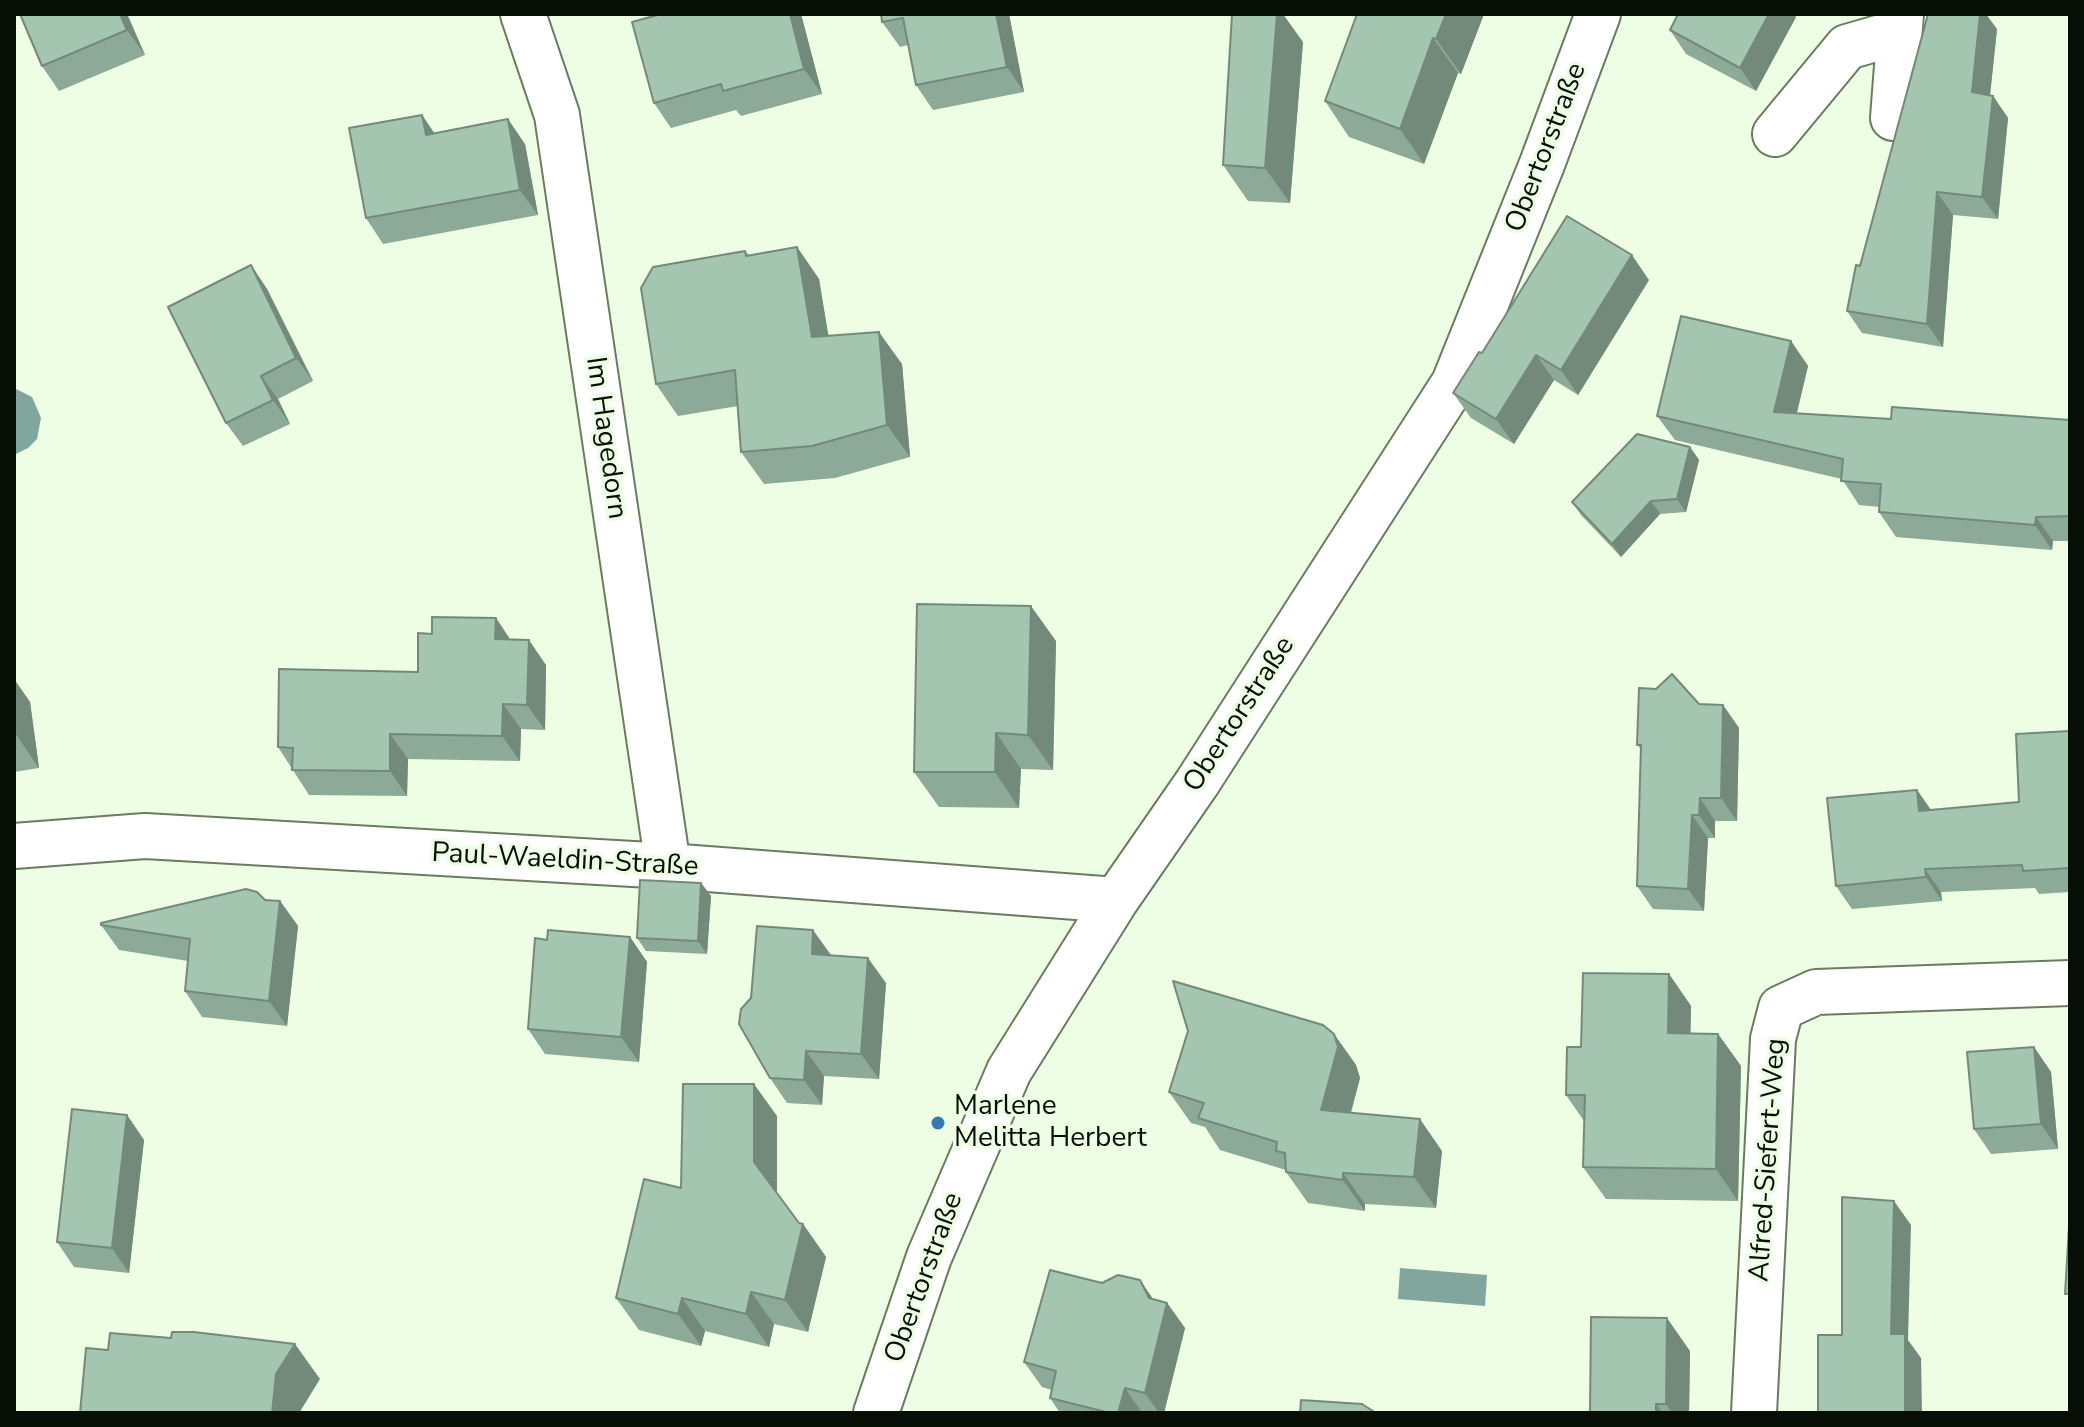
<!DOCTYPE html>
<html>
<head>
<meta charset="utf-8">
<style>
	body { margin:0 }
	#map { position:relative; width:2084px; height:1427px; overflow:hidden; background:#edfee5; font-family:"Nunito Sans",sans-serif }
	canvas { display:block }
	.frame { position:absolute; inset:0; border:16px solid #070e05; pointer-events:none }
</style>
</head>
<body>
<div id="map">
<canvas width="2084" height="1427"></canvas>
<div class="frame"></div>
</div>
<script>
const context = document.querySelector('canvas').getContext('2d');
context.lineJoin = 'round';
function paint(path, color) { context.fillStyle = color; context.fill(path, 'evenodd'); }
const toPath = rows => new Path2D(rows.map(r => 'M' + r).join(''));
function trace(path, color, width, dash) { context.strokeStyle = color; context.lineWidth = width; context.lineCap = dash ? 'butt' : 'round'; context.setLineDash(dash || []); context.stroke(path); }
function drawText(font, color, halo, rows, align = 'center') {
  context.font = font + ' "Nunito Sans",sans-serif'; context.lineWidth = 7; context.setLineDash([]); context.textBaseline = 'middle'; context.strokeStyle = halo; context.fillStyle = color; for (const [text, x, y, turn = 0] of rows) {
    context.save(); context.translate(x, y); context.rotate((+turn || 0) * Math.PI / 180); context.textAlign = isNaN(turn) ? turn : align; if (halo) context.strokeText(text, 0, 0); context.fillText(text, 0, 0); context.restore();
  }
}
paint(toPath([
	[14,388,32,397,41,418,37,439,28,448,14,455],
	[1400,1268,1487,1275,1485,1306,1398,1299]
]), '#80a69d');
const minor = toPath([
	[523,14,557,115,668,866],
	[1893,118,1901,14],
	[1775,134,1847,47,1899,32],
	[14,846,145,836,668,866,1116,900],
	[876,1413,929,1257,1009,1071,1116,900,1197,783,1454,383,1542,164,1598,14],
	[1754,1413,1773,1039,1781,1008,1816,992,2070,983]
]);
trace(minor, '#6a7c60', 48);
trace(minor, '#fff', 44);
paint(toPath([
	[20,14,127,14,145,55,59,91,42,66],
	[661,14,801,14,822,94,741,116,736,110,671,128,654,103],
	[881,14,1009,14,1024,92,933,110,916,85,908,45,900,47,882,22],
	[1357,14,1484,14,1461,74,1458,73,1424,164,1349,137,1325,101],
	[1796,17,1756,91,1686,54,1670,30],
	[1997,29,1990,95,1993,96,2008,118,1998,219,1953,215,1943,347,1862,333,1847,311,1860,266],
	[1303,42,1290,203,1248,201,1223,165],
	[422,115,434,133,525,144,538,215,383,244,366,218],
	[797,247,819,279,828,336,902,364,910,457,835,478,764,484,741,452,738,406,678,416,656,384,745,251,749,255],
	[251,265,267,289,313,381,278,399,290,424,243,446,226,423],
	[1649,280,1578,395,1554,380,1514,444,1471,418,1453,393,1482,353],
	[1791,341,1808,366,1797,413,1891,419,2070,420,2070,541,2053,541,2052,550,1896,537,1879,512,1880,507,1859,505,1842,479,1675,440,1657,416],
	[1690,447,1699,460,1686,512,1660,514,1621,557,1581,515,1572,502],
	[496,618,510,639,546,665,545,730,521,729,520,761,408,759,407,796,309,795,278,747,418,672,432,634],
	[1056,641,1053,770,1021,769,1019,808,939,807,914,772],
	[14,679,30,702,39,768,14,772],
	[1699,704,1723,705,1739,728,1737,821,1715,821,1715,838,1708,838,1704,911,1653,909,1637,886,1641,749,1637,745],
	[2070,731,2070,892,2039,894,2035,888,1941,892,1942,901,1852,909,1836,886,1917,790,1931,810,2019,802],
	[701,883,711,896,707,954,646,951,637,938],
	[280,901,298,926,287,1026,202,1017,185,991,188,961,119,950,101,925],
	[630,937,647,962,639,1062,545,1054,528,1029,547,940],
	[831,956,886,983,879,1079,824,1076,822,1105,787,1103,770,1078],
	[1669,974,1691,1006,1690,1033,1718,1034,1741,1066,1738,1201,1606,1199,1583,1167,1584,1121,1566,1095,1581,1047],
	[1334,1034,1356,1065,1360,1078,1351,1113,1442,1151,1436,1208,1365,1204,1365,1211,1308,1203,1286,1172,1286,1170,1220,1150,1205,1127,1191,1123,1169,1092],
	[2034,1047,2051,1072,2058,1149,1991,1154,1974,1129],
	[127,1115,144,1140,129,1273,74,1267,57,1242],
	[777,1116,777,1193,799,1223,803,1224,826,1257,808,1332,774,1324,769,1347,705,1331,701,1346,639,1330,616,1298,681,1188],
	[1140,1280,1153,1299,1167,1303,1185,1328,1164,1413,1060,1413,1050,1398,1052,1390,1042,1387,1024,1362,1102,1283],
	[1690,1351,1689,1413,1590,1413]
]), '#8da997');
paint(toPath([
	[120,14,127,14,145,55,127,30],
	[790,14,801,14,822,94,804,69],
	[996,14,1009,14,1024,92,1007,67],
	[1277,14,1283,14,1303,42,1290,203,1265,168],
	[1446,14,1484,14,1461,74,1436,39],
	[1769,14,1794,14,1796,17,1756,91,1740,68],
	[1980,14,1986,14,1997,29,1988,114,1972,92],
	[1433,38,1458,73,1424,164,1400,129],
	[1993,96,2008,118,1998,219,1982,197],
	[422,115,439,140,426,135],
	[508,119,525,144,538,215,520,190],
	[1937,192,1953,215,1943,347,1927,324],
	[797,247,819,279,834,369,812,337],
	[1632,255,1649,280,1578,395,1561,370],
	[251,265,267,289,313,381,296,358],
	[879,332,902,364,910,457,887,425],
	[1791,341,1808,366,1791,436,1774,412],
	[1536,355,1554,380,1514,444,1496,419],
	[261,376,278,399,290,424,273,400],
	[1690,447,1699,460,1686,512,1677,499],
	[1651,501,1660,514,1621,557,1612,544],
	[2036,517,2053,541,2052,550,2035,525],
	[1031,606,1056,641,1053,770,1028,735],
	[496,618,513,644,495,639],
	[529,640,546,665,545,730,527,705],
	[14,679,30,702,39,768,15,733],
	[503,704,521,729,520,761,502,736],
	[1723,705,1739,728,1737,821,1721,798],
	[996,733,1021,769,1019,808,995,772],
	[390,734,408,759,407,796,390,771],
	[1917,790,1933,813,1919,811],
	[1700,798,1715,821,1715,838,1699,815],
	[1692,815,1708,838,1704,911,1688,889],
	[1925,869,1941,892,1942,901,1926,877],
	[701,883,711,896,707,954,698,941],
	[280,901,298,926,287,1026,269,1001],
	[813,930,831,955,812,954],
	[630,937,647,962,639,1062,621,1037],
	[868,958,886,983,879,1079,861,1054],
	[1669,974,1691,1006,1690,1065,1668,1033],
	[1334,1034,1356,1065,1360,1078,1343,1141,1321,1110],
	[1718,1034,1741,1066,1738,1201,1716,1169],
	[2034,1047,2051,1072,2058,1149,2041,1124],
	[806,1051,824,1076,822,1105,804,1080],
	[754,1084,777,1116,777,1194,754,1162],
	[127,1115,144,1140,129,1273,112,1248],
	[1420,1119,1442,1151,1436,1208,1414,1177],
	[1343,1173,1365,1204,1365,1211,1343,1180],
	[1894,1201,1911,1225,1908,1340,1921,1358,1922,1413,1905,1413,1891,1334],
	[803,1224,826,1257,808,1332,785,1300],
	[1140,1280,1157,1305,1167,1303,1185,1328,1164,1413,1159,1413,1145,1393,1149,1298],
	[751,1292,774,1324,769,1347,746,1314],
	[682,1298,705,1331,701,1346,678,1314],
	[1667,1318,1690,1351,1689,1413,1672,1413,1666,1404],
	[295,1344,320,1379,301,1410,300,1413,272,1413,276,1374],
	[1125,1388,1142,1413,1118,1413],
	[1656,1404,1662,1413,1656,1413]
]), '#738a7b');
const building = toPath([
	[20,14,120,14,127,30,42,66,20,14],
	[661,14,790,14,804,69,723,91,721,84,654,103,632,22,661,14],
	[881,14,996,14,1007,67,916,85,903,18,882,22,881,14],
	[1232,14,1277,14,1265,168,1223,165,1232,14],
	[1357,14,1446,14,1436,39,1433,38,1400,129,1325,101,1357,14],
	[1678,14,1769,14,1740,68,1670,30,1678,14],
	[1928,14,1980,14,1972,92,1993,96,1982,197,1937,192,1927,324,1847,311,1856,265,1860,266,1928,14],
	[422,115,426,135,508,119,520,190,366,218,349,128,422,115],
	[1567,216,1632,255,1561,370,1536,355,1496,419,1453,393,1479,352,1482,353,1567,216],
	[797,247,812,337,879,332,887,425,812,446,741,452,735,370,656,384,641,288,653,267,745,251,746,256,797,247],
	[251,265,296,358,261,376,273,400,226,423,168,307,251,265],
	[1681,316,1791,341,1774,412,1891,419,1892,407,2070,420,2070,516,2036,517,2035,525,1879,512,1881,484,1841,481,1843,459,1657,416,1681,316],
	[1637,434,1690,447,1677,499,1651,501,1612,544,1572,502,1637,434],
	[917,604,1031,606,1028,735,996,733,995,772,914,772,917,604],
	[432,617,496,618,495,639,529,640,527,705,503,704,502,736,390,734,390,771,292,770,293,748,278,747,279,669,418,672,418,633,432,634,432,617],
	[1672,674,1699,704,1723,705,1721,798,1700,798,1699,815,1692,815,1688,889,1637,886,1641,745,1637,745,1639,688,1656,689,1672,674],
	[2070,731,2070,868,2023,871,2022,865,1925,869,1926,877,1836,886,1827,798,1917,790,1919,811,2019,802,2016,734,2070,731],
	[640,880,701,883,698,941,637,938,640,880],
	[246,889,257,892,265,900,280,901,269,1001,185,991,190,939,101,925,101,923,246,889],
	[757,926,813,930,812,954,868,958,861,1054,806,1051,804,1080,770,1078,739,1024,741,1009,751,998,757,926],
	[548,930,630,937,621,1037,528,1029,535,938,547,940,548,930],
	[1583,973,1669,974,1668,1033,1718,1034,1716,1169,1583,1167,1585,1095,1566,1095,1567,1047,1581,1047,1583,973],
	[1173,981,1323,1025,1334,1034,1338,1047,1321,1110,1420,1119,1414,1177,1343,1173,1343,1180,1286,1172,1285,1153,1276,1151,1277,1142,1198,1118,1204,1103,1169,1092,1188,1031,1173,981],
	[2034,1047,2041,1124,1974,1129,1967,1052,2034,1047],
	[683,1084,754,1084,754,1162,799,1223,803,1224,785,1300,751,1292,746,1314,682,1298,678,1314,616,1298,644,1179,681,1188,683,1084],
	[72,1109,127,1115,112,1248,57,1242,72,1109],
	[1842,1197,1894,1201,1891,1334,1905,1334,1905,1413,1818,1413,1818,1335,1842,1335,1842,1197],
	[2069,1226,2070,1226,2070,1294,2065,1294,2069,1226],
	[1050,1270,1102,1283,1118,1275,1140,1280,1149,1298,1167,1303,1145,1393,1125,1388,1118,1413,1110,1413,1050,1398,1056,1371,1024,1362,1050,1270],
	[1591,1317,1667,1318,1666,1404,1656,1404,1656,1413,1590,1413,1591,1317],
	[172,1332,194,1332,295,1344,276,1374,272,1413,80,1413,86,1348,108,1350,110,1333,171,1338,172,1332],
	[1301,1400,1362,1404,1376,1413,1300,1413,1301,1400]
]);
paint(building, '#a4c5b0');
trace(building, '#738a7b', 2);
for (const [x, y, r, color] of [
	[938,1123,8,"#357aaf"]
]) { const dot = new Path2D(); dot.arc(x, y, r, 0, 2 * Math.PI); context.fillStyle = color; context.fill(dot); trace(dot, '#edfee5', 3); }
drawText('28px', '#070e05', '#edfee5', [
	["Obertorstraße",1547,148,-69],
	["Im Hagedorn",605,438,82],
	["Obertorstraße",1240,715,-57],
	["Paul-Waeldin-Straße",565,861,3],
	["Alfred-Siefert-Weg",1769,1160,-86],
	["Obertorstraße",925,1278,-70]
]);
drawText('28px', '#070e05', '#edfee5', [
	["Marlene",954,1107],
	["Melitta Herbert",954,1139]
], 'left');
</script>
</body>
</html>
